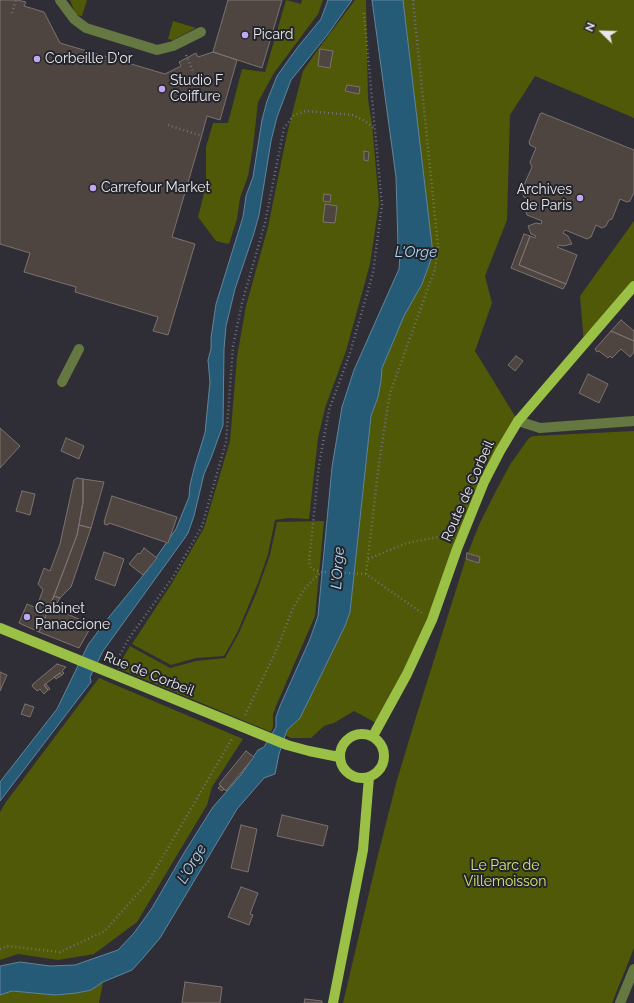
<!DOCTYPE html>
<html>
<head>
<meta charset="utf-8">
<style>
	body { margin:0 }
	#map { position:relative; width:634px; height:1003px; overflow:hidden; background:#2f2e36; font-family:Raleway,sans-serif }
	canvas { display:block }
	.north { position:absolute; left:582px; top:12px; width:40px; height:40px; -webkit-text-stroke:3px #25252c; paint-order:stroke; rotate:293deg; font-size:11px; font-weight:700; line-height:16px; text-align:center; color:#e7e7ec }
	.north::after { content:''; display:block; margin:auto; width:14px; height:18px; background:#e7e7ec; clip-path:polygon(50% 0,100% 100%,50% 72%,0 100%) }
</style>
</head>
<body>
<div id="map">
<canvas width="634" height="1003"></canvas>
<div class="north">N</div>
</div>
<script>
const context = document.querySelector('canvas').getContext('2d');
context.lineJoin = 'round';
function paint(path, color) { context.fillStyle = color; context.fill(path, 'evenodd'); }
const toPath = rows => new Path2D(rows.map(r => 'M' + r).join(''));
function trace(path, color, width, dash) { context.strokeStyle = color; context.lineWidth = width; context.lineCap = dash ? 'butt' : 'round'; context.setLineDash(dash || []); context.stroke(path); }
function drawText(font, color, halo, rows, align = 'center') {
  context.font = font + ' Raleway,sans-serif'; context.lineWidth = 4; context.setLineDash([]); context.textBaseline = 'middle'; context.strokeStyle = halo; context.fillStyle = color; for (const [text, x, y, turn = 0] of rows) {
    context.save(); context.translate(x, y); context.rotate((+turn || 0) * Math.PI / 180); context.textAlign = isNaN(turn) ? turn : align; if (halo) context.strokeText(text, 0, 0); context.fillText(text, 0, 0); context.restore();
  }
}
paint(toPath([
	[70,0,87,0,82,16,76,15],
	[286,0,301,4,302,0,323,0,318,14,274,73,258,102,253,147,248,176,240,198,237,219,229,244,224,243,216,241,198,217,206,185,206,147,213,123,228,123,242,69,265,72],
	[355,0,366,0,368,99,372,124,379,203,370,264,346,351,325,408,318,438,309,519,288,518,275,520,268,554,258,583,237,633,224,656,196,658,171,665,132,644,172,583,204,528,230,441,237,357,246,306,268,227,287,134,303,71,319,48],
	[403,0,634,0,634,118,535,76,510,115,507,220,485,276,492,303,475,351,518,421,500,451,432,620,378,724,354,711,334,723,324,726,311,738,291,738,285,735,287,730,300,718,345,626,350,612,371,416,378,397,381,381,382,368,404,316,422,284,433,254],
	[173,21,196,28,173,40,168,39],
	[634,221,634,286,584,344,580,296],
	[634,431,634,948,612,1003,343,1003,378,855,397,780,416,717,466,558,479,525,497,489,511,463,529,438,533,436],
	[324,521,315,616,276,706,273,715,273,727,271,732,117,668,130,646,170,668,196,661,225,658,238,635,256,594,270,555,277,522],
	[99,678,243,739,212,787,207,805,137,922,94,954,58,960,18,954,0,960,0,812,6,802],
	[103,982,99,1003,0,1003,0,995,12,991,55,995,77,993,91,990]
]), '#4f5907');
const water = toPath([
	[328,0,352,0,328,34,291,80,277,117,271,141,259,215,254,233,235,289,226,326,224,349,223,425,211,458,204,474,194,516,188,533,184,539,103,651,90,677,91,682,0,801,0,782,57,709,88,645,105,622,146,572,176,529,189,497,190,485,195,465,205,433,210,382,208,360,211,349,211,338,216,304,243,217,246,196,253,177,262,120,267,101,277,76,297,48,321,19,328,0],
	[372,0,403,0,433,254,422,284,404,316,382,368,381,381,378,397,371,416,350,612,345,626,300,718,287,730,279,754,275,774,264,778,237,809,160,938,143,958,132,970,103,982,91,990,77,993,55,995,12,991,0,995,0,966,20,962,50,966,75,965,118,950,134,933,152,908,184,853,213,807,241,775,258,750,264,747,276,727,276,717,280,706,310,639,318,616,332,467,342,407,354,370,399,269,400,255,398,245,396,177,372,0]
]);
paint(water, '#265b78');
trace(water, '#60859b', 1);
const building = toPath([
	[0,0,17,0,26,2,24,6,44,12,60,43,165,74,181,66,179,62,196,53,198,57,213,52,237,60,220,120,207,116,201,138,172,237,195,244,168,335,153,331,158,317,75,292,76,287,24,272,30,253,0,244,0,0],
	[228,0,282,0,262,68,213,52,228,0],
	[320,49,333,51,330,68,318,66,320,49],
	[347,85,360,87,359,94,345,91,347,85],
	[542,113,634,150,634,192,630,201,627,202,620,199,612,219,609,220,606,226,602,228,596,225,591,237,587,239,565,230,563,233,568,236,572,244,563,246,559,245,557,247,577,255,566,284,519,265,530,236,535,238,536,236,531,234,528,226,536,223,541,224,542,221,527,215,526,212,530,199,524,197,523,194,526,188,524,185,532,167,530,162,536,148,530,145,529,142,540,114,542,113],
	[364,151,369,152,368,161,364,160,364,151],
	[324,194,331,195,330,202,323,201,324,194],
	[325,204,337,206,335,223,323,222,325,204],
	[524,234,530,236,519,265,566,284,563,289,511,268,524,234],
	[621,320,634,331,634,341,611,331,621,320],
	[611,331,634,341,634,352,630,357,621,349,612,358,610,356,608,358,599,351,597,352,595,349,611,331],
	[516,356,523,361,515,371,508,365,516,356],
	[588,374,608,384,599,403,579,393,588,374],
	[0,428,20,446,0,468,0,428],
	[66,438,84,446,79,459,61,451,66,438],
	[77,478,83,479,83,502,77,535,59,583,39,632,19,623,27,604,36,608,43,590,38,584,44,568,50,571,60,544,74,480,77,478],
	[83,479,104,482,91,528,79,525,83,502,83,479],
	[22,491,35,494,30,515,16,511,22,491],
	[112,496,177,517,168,543,109,523,108,525,104,524,105,522,104,522,112,496],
	[79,525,91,528,71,587,60,598,54,596,77,535,79,525],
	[144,548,157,558,143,575,129,564,138,553,140,554,144,548],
	[104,552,124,559,115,586,95,579,104,552],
	[467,553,480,557,479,563,466,559,467,553],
	[54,596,60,598,54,608,92,625,79,648,39,632,54,596],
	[57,664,66,667,62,671,64,673,62,675,60,673,44,685,48,690,44,694,40,689,37,691,32,686,33,684,57,664],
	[0,672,7,675,0,691,0,672],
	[60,673,62,675,56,679,54,677,60,673],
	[46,684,50,689,48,690,44,685,46,684],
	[25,704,34,707,30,717,21,714,25,704],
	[246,751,254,757,226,791,219,784,246,751],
	[220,786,224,789,222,791,218,788,220,786],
	[282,815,328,826,323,846,277,836,282,815],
	[241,825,257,829,248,872,231,868,241,825],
	[241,887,258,893,250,914,253,915,249,925,228,917,241,887],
	[185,982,222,987,220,1003,182,1003,185,982],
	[305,999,322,1001,322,1003,304,1003,305,999]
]);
paint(building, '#4e4541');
trace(building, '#7c726e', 1);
trace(toPath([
	[12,13,16,0],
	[364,13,382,205,373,273,350,353,329,410,319,465,309,563,312,569,321,572,366,574,422,613],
	[186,55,193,71],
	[168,125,202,136],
	[368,559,407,543,438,537,449,531],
	[366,574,379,463,390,393,435,269,438,247,413,0],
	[116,662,129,638,173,577,202,526,226,442,233,346,242,303,265,223,284,128,294,115,306,111,353,115,365,121,375,129],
	[245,715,276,651,294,606,306,587,321,572],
	[0,949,7,946,60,952,105,931,148,882,233,737]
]), '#727279', 2.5, [1, 3]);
trace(toPath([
	[60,0,74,19,86,28,157,50,173,46,201,32],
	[62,382,79,349],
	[518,421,540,428,634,421],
	[620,1003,634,969]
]), '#657841', 10);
trace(toPath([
	[0,628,287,745,309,751,339,757],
	'340 756a22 22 0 1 1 44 0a22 22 0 1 1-44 0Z',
	[373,736,407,674,432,620,457,549,484,482,500,451,518,421,634,286],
	[333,1003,363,850,369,777]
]), '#9ac046', 10);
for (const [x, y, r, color] of [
	[245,35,4,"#c0a8f3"],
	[37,59,4,"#c0a8f3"],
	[162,89,4,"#c0a8f3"],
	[93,188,4,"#c0a8f3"],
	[580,198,4,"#c0a8f3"],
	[27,617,4,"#c0a8f3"]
]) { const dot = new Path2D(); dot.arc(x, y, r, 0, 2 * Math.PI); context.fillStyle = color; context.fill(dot); trace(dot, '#25252c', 1.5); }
drawText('14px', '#e7e7ec', '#25252c', [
	["Picard",253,35],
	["Corbeille D'or",45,59],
	["Studio F",170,81],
	["Coiffure",170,97],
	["Carrefour Market",101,188],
	["Archives",572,190,"right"],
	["de Paris",572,206,"right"],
	["Cabinet",35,609],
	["Panaccione",35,625]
], 'left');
drawText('14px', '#e7e7ec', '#25252c', [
	["Route de Corbeil",468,491,-66],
	["Rue de Corbeil",149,674,22]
]);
drawText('14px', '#d3e869', '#25252c', [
	["Le Parc de",505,866],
	["Villemoisson",505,882]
]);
drawText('italic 15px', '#aad7f3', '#25252c', [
	["L'Orge",416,252],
	["L'Orge",338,568,-86],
	["L'Orge",192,864,-59]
]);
</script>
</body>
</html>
